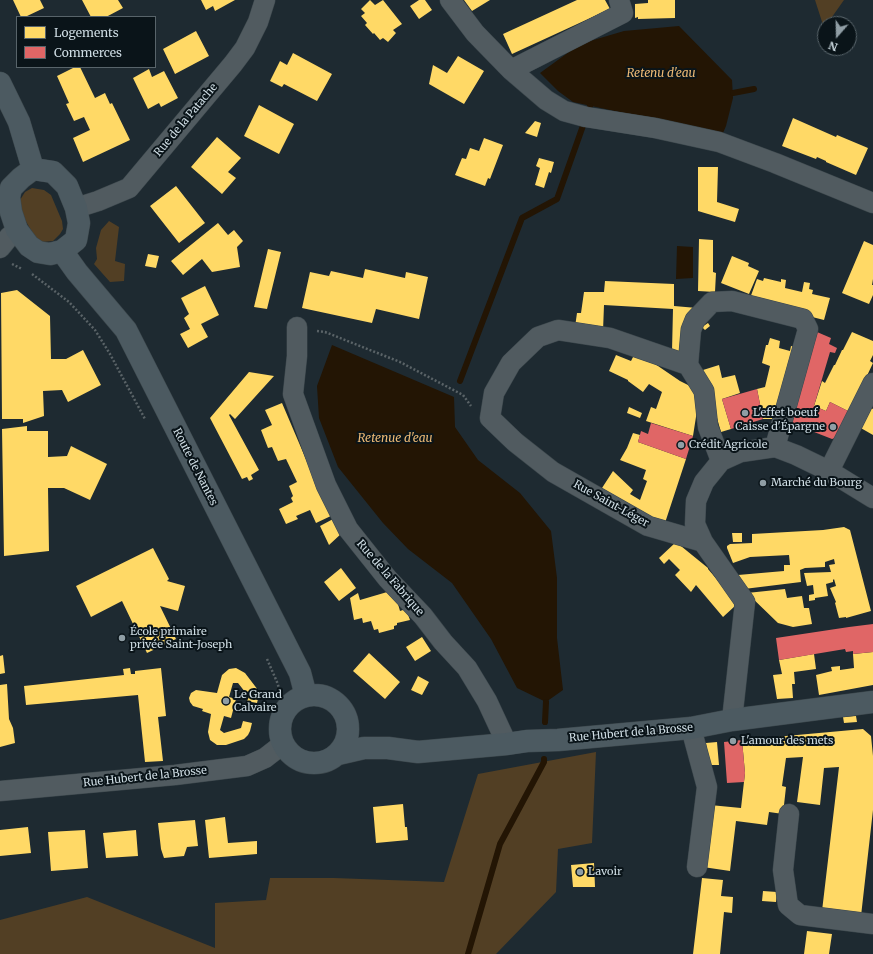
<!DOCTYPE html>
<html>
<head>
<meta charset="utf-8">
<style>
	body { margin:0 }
	#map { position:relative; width:873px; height:954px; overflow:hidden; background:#1e2a31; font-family:Merriweather,serif }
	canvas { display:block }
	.legend { position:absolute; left:16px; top:16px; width:140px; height:52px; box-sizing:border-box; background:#0a1419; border:1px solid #58646a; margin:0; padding:5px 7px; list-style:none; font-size:12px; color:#cedce3 }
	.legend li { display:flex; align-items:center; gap:8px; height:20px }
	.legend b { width:20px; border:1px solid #58646a }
	.north { position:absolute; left:817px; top:16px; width:40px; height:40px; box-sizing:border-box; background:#0a1419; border:1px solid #58646a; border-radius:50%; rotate:200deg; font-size:11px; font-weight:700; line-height:16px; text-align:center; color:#cedce3 }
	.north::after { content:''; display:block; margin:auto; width:14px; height:18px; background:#909ea5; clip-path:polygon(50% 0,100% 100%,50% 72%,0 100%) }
</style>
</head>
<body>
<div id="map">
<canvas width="873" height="954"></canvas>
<ul class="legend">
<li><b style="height:11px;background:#ffd966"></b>Logements</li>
<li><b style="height:11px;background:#e06666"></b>Commerces</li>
</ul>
<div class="north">N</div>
</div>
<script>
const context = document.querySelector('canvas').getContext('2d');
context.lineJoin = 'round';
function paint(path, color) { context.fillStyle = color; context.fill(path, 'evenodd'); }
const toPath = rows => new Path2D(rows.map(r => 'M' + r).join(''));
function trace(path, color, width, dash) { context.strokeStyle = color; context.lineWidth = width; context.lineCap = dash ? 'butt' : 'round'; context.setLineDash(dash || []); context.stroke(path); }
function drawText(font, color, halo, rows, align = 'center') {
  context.font = font + ' Merriweather,serif'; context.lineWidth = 4; context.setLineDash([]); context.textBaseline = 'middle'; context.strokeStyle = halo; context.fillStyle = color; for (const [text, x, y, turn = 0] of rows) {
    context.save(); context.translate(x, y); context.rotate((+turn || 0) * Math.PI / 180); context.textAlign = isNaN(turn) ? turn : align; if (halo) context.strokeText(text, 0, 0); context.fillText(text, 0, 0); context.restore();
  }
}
paint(toPath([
	[815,0,844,0,827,24,825,24,824,28],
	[32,188,44,190,51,195,62,221,63,229,60,234,53,241,42,242,35,237,20,211,20,200,25,192],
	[109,221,119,227,115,261,125,264,124,281,110,282,94,264,97,259,96,248,101,230],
	[596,752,592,843,558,849,556,892,496,954,0,954,0,920,87,897,215,948,215,903,266,900,270,878,334,878,444,882,478,774]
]), '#523f24');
paint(toPath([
	[679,26,732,80,733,98,726,126,723,133,633,115,573,102,558,91,540,73,580,44,624,31],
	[677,246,693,247,693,278,676,279],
	[332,345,454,397,455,427,478,460,520,493,551,531,557,578,557,638,563,690,546,702,517,688,491,639,452,583,408,549,383,523,338,467,319,418,317,386]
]), '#231504');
paint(toPath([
	[13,0,40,0,44,8,25,17,21,17],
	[82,0,118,0,123,8,106,17,91,17],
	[201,0,235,0,215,11,213,6,206,10],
	[370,0,375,5,383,0,402,24,393,30,396,33,388,42,383,38,380,40,374,33,373,34,365,25,367,23,361,16,365,13,361,9],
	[419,0,425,0,432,10,419,19,410,6],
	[464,0,490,0,472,11],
	[577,0,605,0,610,9,512,54,503,34],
	[648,0,675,0,675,18,638,19,638,17,635,18,635,4,648,3],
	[196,31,209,56,175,74,163,49],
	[293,53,332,74,317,101,284,84,282,87,270,81,280,61,287,65],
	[458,56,484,71,464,104,429,84,433,65,447,73],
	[75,67,80,67,95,98,105,93,110,104,112,103,130,140,83,162,73,138,90,130,84,117,74,121,66,104,69,103,57,76],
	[149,69,152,77,164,71,178,98,161,107,159,103,148,109,133,78],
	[259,105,294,124,279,154,244,136],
	[793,118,836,137,837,135,868,148,856,175,826,162,826,161,817,157,816,159,782,146],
	[535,121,541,123,537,137,525,133],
	[217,137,241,158,228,172,236,178,222,194,191,167],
	[484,138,503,145,490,179,488,178,485,186,455,175,462,158,466,159,470,148,479,151],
	[539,158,554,162,551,173,549,172,544,188,535,185,540,168,536,166],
	[698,167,718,167,717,202,739,209,735,222,698,211],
	[176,186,205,223,179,243,150,206],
	[218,223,228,235,234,230,243,241,237,247,240,267,212,272,202,259,183,275,171,261],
	[699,239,713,240,713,272,716,273,715,292,698,291],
	[864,241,873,245,873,279,872,285,873,285,873,295,869,304,842,293],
	[268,249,281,252,267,309,254,307],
	[148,254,159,256,156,268,145,266],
	[732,256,749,263,748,266,759,271,749,294,721,283],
	[365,269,405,278,406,272,428,277,419,319,376,309,372,323,302,308,310,272,329,276,331,271,363,278],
	[764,278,781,282,781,279,786,280,785,288,802,292,804,282,810,283,809,289,813,290,812,294,830,298,824,320,749,301,757,279,763,281],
	[605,281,674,284,674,306,697,308,685,354,672,351,673,309,604,305,603,331,575,327,577,313,581,313,584,292,604,292],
	[205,286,219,315,201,324,208,337,188,348,180,334,190,329,184,318,189,314,181,298],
	[17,290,50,316,51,359,66,359,83,350,101,385,68,402,62,390,43,391,44,416,23,423,23,419,2,419,1,293],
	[708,323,710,326,705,330,702,327],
	[852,332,873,341,873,355,870,361,873,363,850,412,830,402,826,411,814,406,822,381,825,383,834,365,835,365,842,350,843,350],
	[770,338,780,341,779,348,790,351,791,346,796,347,777,419,763,419,757,389,765,387,770,366,762,363,766,345,768,345],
	[636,351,680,381,696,389,698,404,693,436,646,421,651,407,656,409,662,392,649,384,643,392,628,381,628,380,609,371,616,355,631,361],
	[719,365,722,378,735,375,740,393,722,399,731,429,721,432,703,370],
	[249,372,274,376,235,419,230,414,229,415,259,470,251,475,253,479,249,481,247,477,242,479,210,418],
	[282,403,308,464,333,515,316,523,310,510,296,516,298,519,286,524,279,509,293,502,291,498,293,496,289,486,297,482,286,459,278,461,272,447,268,448,261,430,272,425,265,410],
	[629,407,642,413,640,418,627,413],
	[871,408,873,409,873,435,859,427],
	[27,426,27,431,48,431,48,457,67,456,71,446,107,464,90,500,64,488,48,488,49,551,4,556,2,429],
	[633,433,640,435,638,442,686,459,664,526,623,506,602,488,613,471,633,490,630,494,640,500,647,481,643,479,646,470,620,460,627,448],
	[335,518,342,533,329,545,320,526],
	[844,527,850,530,871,611,846,618,846,617,839,618,835,603,836,602,830,588,836,586,834,579,833,580,833,582,826,584,828,596,815,598,815,600,809,601,809,595,814,594,813,585,807,586,804,573,831,572,829,565,835,564,834,559,825,562,825,567,805,568,800,570,801,582,744,589,738,575,784,571,784,565,790,565,789,555,750,557,733,563,727,548,727,546,730,544,752,543,752,534,823,530],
	[732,533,742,533,742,542,733,542],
	[676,542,708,568,708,569,731,596,735,606,723,617,696,585,691,592,675,575,680,570,669,559,664,564,659,558],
	[153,548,169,579,167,581,185,586,178,611,160,606,176,639,147,653,122,601,91,617,76,586],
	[341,568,356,588,339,601,324,582],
	[785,589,787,598,802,596,804,608,809,608,812,624,793,627,778,623,747,593],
	[394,590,400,611,406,609,410,620,397,623,397,625,394,626,394,629,379,633,378,629,374,630,371,621,363,623,362,618,354,620,350,598,358,593,360,600],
	[422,637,431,651,415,661,406,647],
	[873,652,873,685,819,695,816,675,832,671,831,667,840,666,840,670,854,668,853,654],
	[369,653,400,682,385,699,353,671],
	[814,654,816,669,794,672,795,684,792,684,793,698,777,699,773,675,782,674,779,660],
	[3,655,5,673,0,674,0,656],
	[130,668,131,674,135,674,135,671,161,668,166,716,158,717,163,761,145,762,138,695,26,705,24,686,124,675,123,669],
	[236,668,245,673,258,690,259,695,257,703,247,701,249,697,238,683,233,683,229,697,236,699,231,718,224,716,220,730,224,733,241,728,243,721,252,723,250,731,248,735,244,739,226,745,217,745,210,740,208,732,211,714,202,711,203,709,193,706,190,702,189,698,191,693,196,690,217,693,222,675,229,669],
	[418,676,429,682,422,695,411,690],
	[7,684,9,719,13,728,15,743,0,747,0,685],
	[856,716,857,722,844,723,843,717],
	[863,729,871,736,873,756,873,810,861,916,822,911,839,767,824,768,820,805,797,802,803,757,786,758,782,786,786,787,783,814,769,812,767,825,736,821,730,871,703,867,710,805,741,808,745,773,742,740],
	[717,742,719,765,708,765,706,743],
	[403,804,405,827,407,827,408,840,376,843,373,807],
	[225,817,228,843,257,841,257,854,209,858,205,820],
	[195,820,198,846,187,847,184,856,164,858,161,849,158,823],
	[28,827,31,853,0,856,0,830],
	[85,830,88,868,51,871,48,832],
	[136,830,138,856,106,858,103,833],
	[594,863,595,887,573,887,571,865],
	[702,878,723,880,721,896,733,897,732,913,724,912,720,954,693,954],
	[763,891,777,892,776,902,762,901],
	[807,931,832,934,829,954,804,954]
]), '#ffd966');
paint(toPath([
	[817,332,831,338,829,344,837,348,835,353,830,352,814,406,826,411,830,402,850,412,838,437,832,439,786,421],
	[757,389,763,419,731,429,722,399],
	[651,423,693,436,686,459,638,442,641,431,648,434],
	[873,624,873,652,853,654,853,651,846,652,845,649,779,660,776,638,849,627],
	[742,740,745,773,744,782,727,783,724,742]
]), '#e06666');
trace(toPath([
	[733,93,754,89],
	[460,381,522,218,557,199,590,106],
	[545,722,546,702],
	[468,954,500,844,544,762,544,759]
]), '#231504', 6);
const minor = toPath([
	[450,0,475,33,511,70,546,100,564,111,586,117,655,128,719,142,775,163,873,203],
	[511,70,623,13,619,0],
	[76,208,98,201,129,188,233,64,245,48,258,22,265,0],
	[0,248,9,237,17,230],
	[297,327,297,356,293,394,326,485,348,529,387,578,423,616,443,642,467,668,487,701,507,744],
	[688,365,610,338,558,330,538,337,511,363,494,393,490,418,515,442,553,472,648,526,703,542],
	[721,461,708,427,704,391,688,365,691,330,695,320,712,302,732,301,803,319,808,329,775,447],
	[829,471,873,383],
	[732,720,745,602,703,542,695,524,696,501,704,482,721,461,741,452,775,447,796,455,829,471,873,498],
	[691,728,707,787,697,867],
	[0,791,175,775,247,766,265,758,283,744],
	[789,814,783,870,788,905,800,915,873,924]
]);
const major = toPath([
	[0,83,19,122,33,169],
	[33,169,53,172,67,186,76,208,79,223,76,240,62,251,50,254,38,252,29,246,17,230,11,212,9,197,11,188,21,178,33,169],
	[62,251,77,272,126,330,300,673,306,696],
	'280 729a34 34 0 1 1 68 0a34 34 0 1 1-68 0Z',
	[338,754,364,748,388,748,418,752,507,744,527,741,558,740,691,728,732,720,873,702]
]);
trace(minor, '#3c474c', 21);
trace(major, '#3c474c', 23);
trace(toPath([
	[12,264,22,269],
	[32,274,69,302,95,330,110,354,145,419],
	[317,331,325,332,400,362,463,395,471,406],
	[267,659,277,682,286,709]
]), '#5a6367', 2.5, [2, 2]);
trace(minor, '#515b60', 20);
trace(major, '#4c5a61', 22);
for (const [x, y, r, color] of [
	[745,413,4,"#909ea5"],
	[833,427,4,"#909ea5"],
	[681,445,4,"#909ea5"],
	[763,483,4,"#909ea5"],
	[122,638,4,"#909ea5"],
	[226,701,4,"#909ea5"],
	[733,741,4,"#909ea5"],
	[580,872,4,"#909ea5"]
]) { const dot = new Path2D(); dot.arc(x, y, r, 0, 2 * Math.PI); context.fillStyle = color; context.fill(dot); trace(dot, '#0a1419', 1.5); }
drawText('11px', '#cedce3', '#0a1419', [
	["Rue de la Patache",186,120,-50],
	["Route de Nantes",195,467,63],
	["Rue Saint-Léger",611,504,29],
	["Rue de la Fabrique",390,578,49],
	["Rue Hubert de la Brosse",631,733,-5],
	["Rue Hubert de la Brosse",145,777,-6]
]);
drawText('11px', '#cedce3', '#0a1419', [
	["L'effet boeuf",753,413],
	["Caisse d'Épargne",825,427,"right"],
	["Crédit Agricole",689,445],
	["Marché du Bourg",771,483],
	["École primaire",130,632],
	["privée Saint-Joseph",130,645],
	["Le Grand",234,695],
	["Calvaire",234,708],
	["L'amour des mets",741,741],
	["Lavoir",588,872]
], 'left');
drawText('italic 12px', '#eeba75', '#0a1419', [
	["Retenu d'eau",661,74],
	["Retenue d'eau",395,439]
]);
</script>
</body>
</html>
